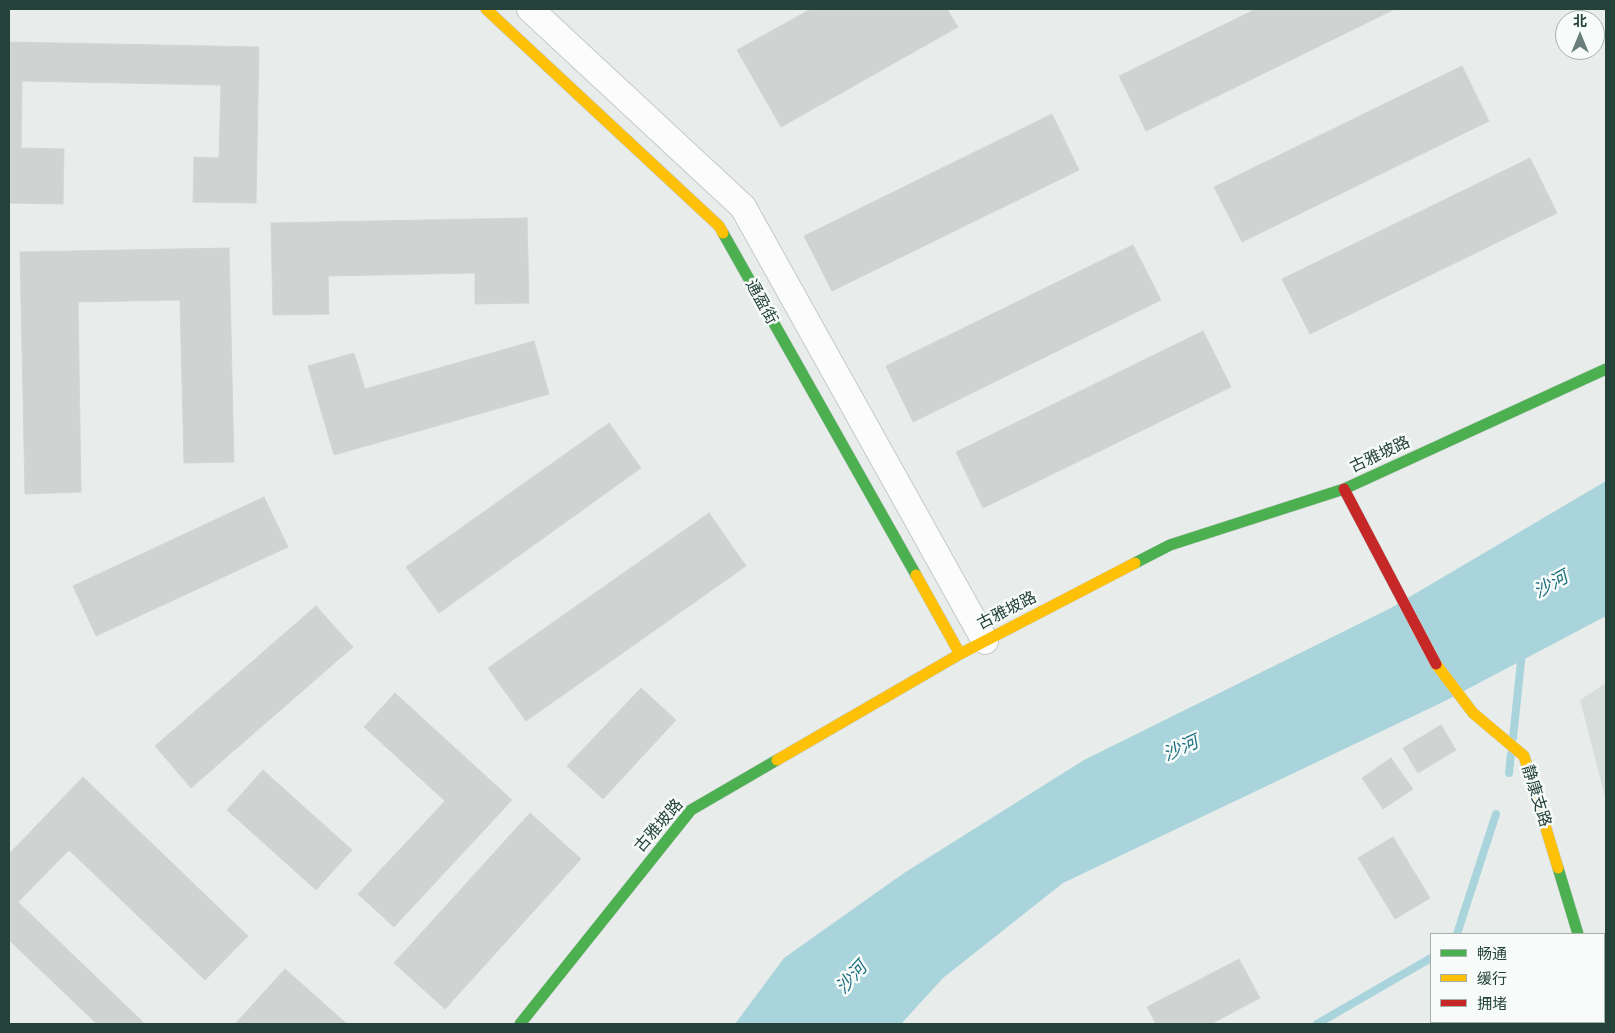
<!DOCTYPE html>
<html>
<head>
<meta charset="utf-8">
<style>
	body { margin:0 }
	#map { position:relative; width:1615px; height:1033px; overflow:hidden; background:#e8edeb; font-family:Manrope,"Noto Sans SC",sans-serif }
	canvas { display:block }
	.frame { position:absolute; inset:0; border:10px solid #24423a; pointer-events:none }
	.legend { position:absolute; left:1430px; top:933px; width:175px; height:90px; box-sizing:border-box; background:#f7fbf9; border:1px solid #a3b1ad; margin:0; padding:6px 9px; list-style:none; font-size:15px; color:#24423a }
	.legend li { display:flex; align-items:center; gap:10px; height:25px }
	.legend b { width:25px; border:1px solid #a3b1ad }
	.north { position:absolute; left:1555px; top:10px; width:50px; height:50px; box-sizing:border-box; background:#f7fbf9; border:1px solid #a3b1ad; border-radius:50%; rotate:0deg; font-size:14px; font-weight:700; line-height:20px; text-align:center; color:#24423a }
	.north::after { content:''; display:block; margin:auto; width:18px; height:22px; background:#697e78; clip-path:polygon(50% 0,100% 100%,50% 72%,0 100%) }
</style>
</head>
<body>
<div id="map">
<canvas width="1615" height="1033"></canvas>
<div class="frame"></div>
<ul class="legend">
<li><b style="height:6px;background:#4caf50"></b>畅通</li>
<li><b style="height:6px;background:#ffc107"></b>缓行</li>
<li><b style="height:6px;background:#c62828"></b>拥堵</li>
</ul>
<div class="north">北</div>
</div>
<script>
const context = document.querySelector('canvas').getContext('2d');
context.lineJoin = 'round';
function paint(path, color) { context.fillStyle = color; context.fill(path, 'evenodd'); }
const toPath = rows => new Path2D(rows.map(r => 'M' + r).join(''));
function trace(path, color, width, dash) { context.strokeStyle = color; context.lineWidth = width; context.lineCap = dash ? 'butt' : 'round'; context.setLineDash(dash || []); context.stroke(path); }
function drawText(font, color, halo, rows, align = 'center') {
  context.font = font + ' Manrope,"Noto Sans SC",sans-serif'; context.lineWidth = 5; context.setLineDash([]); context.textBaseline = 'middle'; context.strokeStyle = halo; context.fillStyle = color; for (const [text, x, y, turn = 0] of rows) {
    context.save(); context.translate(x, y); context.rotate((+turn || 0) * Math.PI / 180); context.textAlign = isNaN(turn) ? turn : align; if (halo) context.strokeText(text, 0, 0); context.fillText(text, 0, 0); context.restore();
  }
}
paint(toPath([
	[1606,683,1606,801,1580,700]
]), '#d6dedb');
paint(toPath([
	[1606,481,1606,616,1445,701,1063,883,943,978,901,1024,735,1024,784,958,904,873,1084,760,1389,609]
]), '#a9d4db');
trace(toPath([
	[1513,738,1522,652],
	[1509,773,1511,754],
	[1457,934,1496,814],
	[1317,1024,1431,958]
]), '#a9d4db', 8);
const building = toPath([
	[811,9,947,9,958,27,781,127,737,50,811,9],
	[1256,9,1393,9,1393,10,1146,131,1119,76,1256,9],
	[9,42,259,47,256,203,193,202,194,157,219,158,221,85,22,81,21,148,64,149,63,204,9,203,9,42],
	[1462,66,1489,121,1242,242,1214,187,1462,66],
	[1052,114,1079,170,832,291,804,236,1052,114],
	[1530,158,1557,213,1310,334,1282,279,1530,158],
	[527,218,529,303,475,304,475,273,328,276,329,314,273,315,271,223,527,218],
	[1133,245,1161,300,913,422,886,366,1133,245],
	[229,248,234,462,184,463,180,300,78,302,81,492,25,494,20,252,229,248],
	[1203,331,1231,387,983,508,956,452,1203,331],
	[534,341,549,394,334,455,308,366,354,353,365,389,534,341],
	[609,423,641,468,439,613,406,567,609,423],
	[264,497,288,547,96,636,73,586,264,497],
	[709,513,746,566,526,721,488,668,709,513],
	[316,606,353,647,191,788,155,746,316,606],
	[641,688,676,720,603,799,567,766,641,688],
	[395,693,512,800,394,927,358,894,445,801,364,727,395,693],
	[1441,725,1456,750,1418,773,1403,748,1441,725],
	[1391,758,1413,789,1383,809,1362,778,1391,758],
	[263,770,352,850,316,890,227,810,263,770],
	[83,777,248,936,205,980,69,850,18,902,143,1022,140,1024,97,1024,9,940,9,854,83,777],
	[530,813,581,859,445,1009,394,963,530,813],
	[1393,837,1430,898,1395,919,1358,858,1393,837],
	[1239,959,1260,998,1211,1024,1156,1024,1147,1007,1239,959],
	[285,969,347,1024,235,1024,285,969]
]);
paint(building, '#cfd4d2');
trace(building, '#d1d6d4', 1);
const street = toPath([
	[530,9,743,207,985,641],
	[1595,1022,1595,1024]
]);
const fast = toPath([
	[723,233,916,575],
	[1135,563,1170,545,1344,489,1606,369],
	[1558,868,1578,934],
	[520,1024,691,810,777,760]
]);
const slow = toPath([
	[486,9,719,226,723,233],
	[916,575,960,654],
	[1436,664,1473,713,1524,756,1558,868],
	[777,760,960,654,1135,563]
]);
const jam = toPath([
	[1344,489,1436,664]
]);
trace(street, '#c5cac8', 28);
trace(fast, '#c3cbc8', 12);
trace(slow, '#c3cbc8', 12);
trace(jam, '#c3cbc8', 12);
trace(street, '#fcfcfc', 26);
trace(fast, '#4caf50', 11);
trace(slow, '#ffc107', 11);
trace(jam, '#c62828', 11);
drawText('16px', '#24423a', '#f7fbf9', [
	["通盈街",761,302,61],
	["古雅坡路",1380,455,-25],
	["古雅坡路",1007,611,-27],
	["静康支路",1536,796,73],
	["古雅坡路",659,826,-49]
]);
drawText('italic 18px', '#1c6f80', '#f7fbf9', [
	["沙河",1551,585,-29],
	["沙河",1181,749,-24],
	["沙河",852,978,-48]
]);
</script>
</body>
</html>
